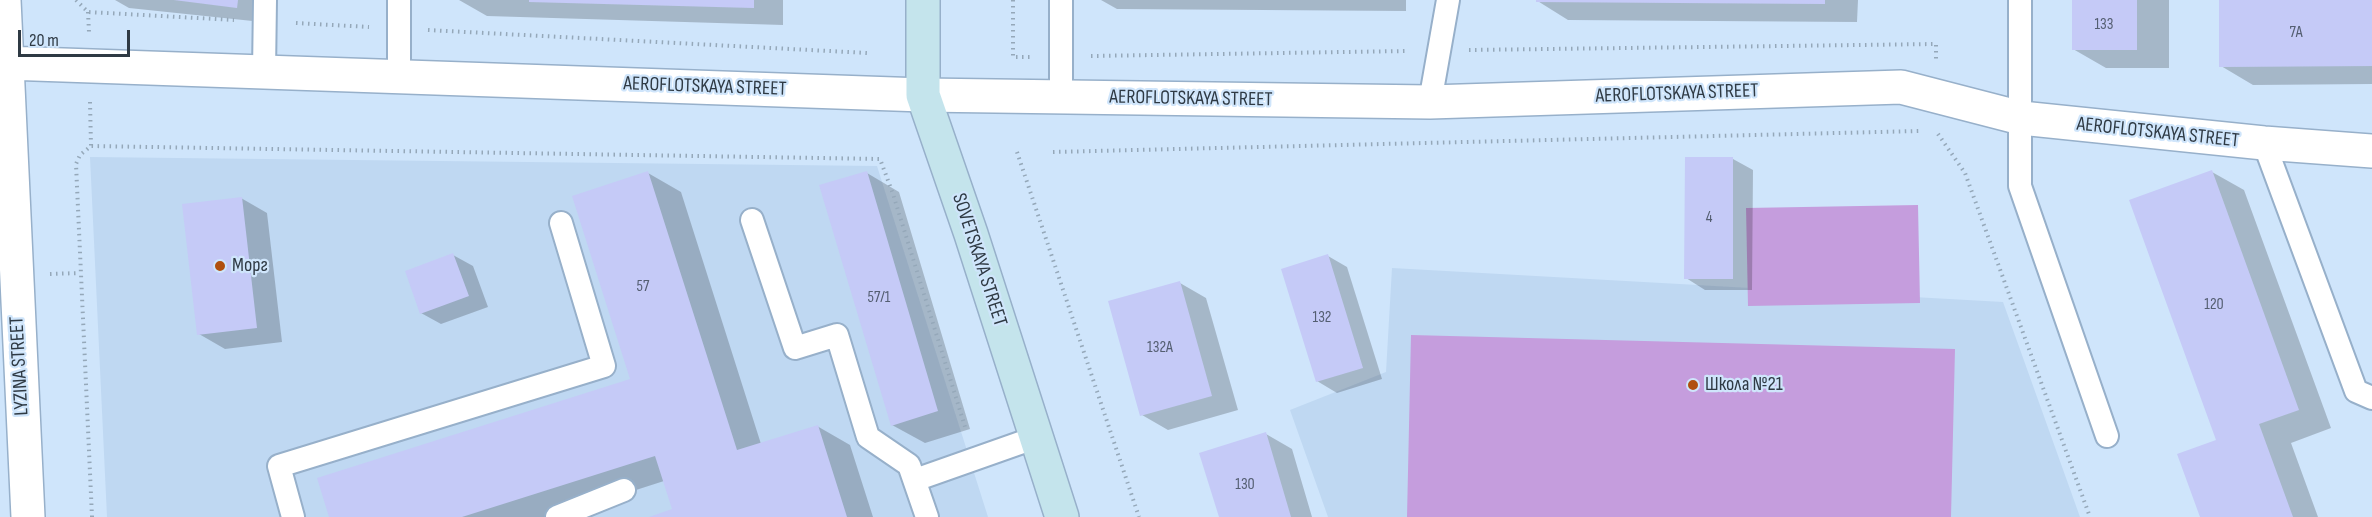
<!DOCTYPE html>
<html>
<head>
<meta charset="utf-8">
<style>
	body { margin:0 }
	#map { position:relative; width:2372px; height:517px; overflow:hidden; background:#cfe5fb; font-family:"Sofia Sans Condensed",sans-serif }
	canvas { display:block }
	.scale { position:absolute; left:18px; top:30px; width:112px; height:27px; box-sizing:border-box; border:3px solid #2f3a44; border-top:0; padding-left:8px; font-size:18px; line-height:21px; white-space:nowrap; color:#2f3a44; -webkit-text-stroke:4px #cfe5fb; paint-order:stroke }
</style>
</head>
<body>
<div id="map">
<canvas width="2372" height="517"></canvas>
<div class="scale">20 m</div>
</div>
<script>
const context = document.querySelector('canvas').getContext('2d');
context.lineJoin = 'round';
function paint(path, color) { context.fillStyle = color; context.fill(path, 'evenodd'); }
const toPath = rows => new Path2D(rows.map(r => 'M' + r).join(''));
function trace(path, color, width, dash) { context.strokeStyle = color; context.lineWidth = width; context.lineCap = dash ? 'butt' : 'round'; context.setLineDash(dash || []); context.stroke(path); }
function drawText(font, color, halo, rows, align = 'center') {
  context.font = font + ' "Sofia Sans Condensed",sans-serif'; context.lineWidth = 4.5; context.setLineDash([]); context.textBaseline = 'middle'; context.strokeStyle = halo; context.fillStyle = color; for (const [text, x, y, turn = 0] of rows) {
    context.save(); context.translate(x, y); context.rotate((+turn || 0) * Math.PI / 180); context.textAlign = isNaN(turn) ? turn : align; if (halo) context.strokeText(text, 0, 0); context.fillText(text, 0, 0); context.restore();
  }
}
paint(toPath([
	[90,157,877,166,988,517,107,517],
	[1392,268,2003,302,2080,517,1328,517,1290,410,1386,372]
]), '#bfd8f2');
paint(toPath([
	[1918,205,1920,303,1748,306,1746,208],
	[1411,335,1955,349,1951,517,1407,517]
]), '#c59ddd');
paint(toPath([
	[115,0,266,0,262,22,129,8],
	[459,0,783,0,783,25,487,16],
	[1101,0,1406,0,1406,11,1117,9],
	[1536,0,1858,0,1857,22,1568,20],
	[2074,0,2169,0,2169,68,2106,68,2073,49],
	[2221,0,2372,0,2372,84,2253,85,2221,66],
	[1733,159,1753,170,1752,290,1705,290,1686,278],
	[2212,172,2244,190,2331,428,2291,443,2318,517,2202,517,2218,441],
	[648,173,681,192,761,444,817,426,850,445,873,517,652,517,674,510,664,481,552,517,331,517,632,380],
	[867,173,899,192,970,429,925,443,892,425],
	[241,198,267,213,282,342,225,349,199,334],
	[453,255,473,266,488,307,441,324,421,313],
	[1328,256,1347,267,1382,379,1337,393,1317,381],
	[1180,283,1206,298,1238,410,1168,430,1142,415],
	[1266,434,1292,449,1312,517,1220,517]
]), '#0003');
paint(toPath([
	[174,0,238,0,237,8],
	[529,0,754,0,754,8,529,2],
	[1536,0,1825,0,1825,4,1536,2],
	[2072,0,2137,0,2137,50,2072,50],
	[2219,0,2372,0,2372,66,2219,67],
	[1685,157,1733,157,1733,279,1684,279],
	[2212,170,2299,410,2259,424,2293,517,2200,517,2177,454,2216,440,2129,200],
	[648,171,737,450,818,425,847,517,649,517,672,509,655,456,462,517,329,517,317,478,630,379,572,196],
	[867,171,938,411,891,426,819,185],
	[242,197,257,328,197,335,182,204],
	[453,253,469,296,420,314,405,271],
	[1328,254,1363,368,1316,382,1281,269],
	[1180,281,1212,396,1140,416,1108,301],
	[1266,432,1291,517,1219,517,1199,453]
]), '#c5caf7');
const service = toPath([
	[1061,0,1061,97],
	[2020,0,2020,186,2107,436],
	[264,72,265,0],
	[399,77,399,0],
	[1430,102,1448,0],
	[2264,143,2356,391,2372,398],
	[752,220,795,348,837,335,868,437,909,465,927,517],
	[915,480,1037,437],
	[293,517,279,466,604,366,561,223],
	[557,517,624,490]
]);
const minor = toPath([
	[4,0,28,517],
	[6,63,923,95,1430,102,1901,87,2021,118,2264,143,2372,151]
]);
const secondary = toPath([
	[923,0,923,95,971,234,1062,517]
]);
trace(service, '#97b0ca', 26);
trace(minor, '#97b0ca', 36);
trace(secondary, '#97b0ca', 36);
trace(toPath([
	[76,0,88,12,234,20],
	[1013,0,1013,57,1032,57],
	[88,12,89,32],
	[296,23,369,27],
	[428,30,867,53],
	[1469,50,1936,44,1936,59],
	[1091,56,1407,51],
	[90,102,91,146],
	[1938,134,1965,173,2090,517],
	[1017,152,1139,517],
	[1053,152,1920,131],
	[50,274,80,273],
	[92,517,76,164,80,155,91,146,880,159,893,194,966,430]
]), '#95a8b9', 4, [1.5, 4.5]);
trace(service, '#fff', 22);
trace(minor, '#fff', 33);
trace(secondary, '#c4e4ec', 33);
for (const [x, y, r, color] of [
	[220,266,6,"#b04f0e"],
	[1693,385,6,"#b04f0e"]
]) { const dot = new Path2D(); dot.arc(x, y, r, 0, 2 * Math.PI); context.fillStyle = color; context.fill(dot); trace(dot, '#cfe5fb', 2); }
drawText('16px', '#545e71', null, [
	["133",2104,25],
	["7А",2296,33],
	["4",1709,218],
	["57",643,287],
	["57/1",879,298],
	["120",2214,305],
	["132",1322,318],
	["132А",1160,348],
	["130",1245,485]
]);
drawText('20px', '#2f3a44', '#cfe5fb', [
	["AEROFLOTSKAYA STREET",705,87,2],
	["AEROFLOTSKAYA STREET",1677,94,-2],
	["AEROFLOTSKAYA STREET",1191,99,1],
	["AEROFLOTSKAYA STREET",2158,133,6],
	["SOVETSKAYA STREET",979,260,72],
	["LYZINA STREET",20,366,-93]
]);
drawText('20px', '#2f3a44', '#cfe5fb', [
	["Морг",232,266],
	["Школа №21",1705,385]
], 'left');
</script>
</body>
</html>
